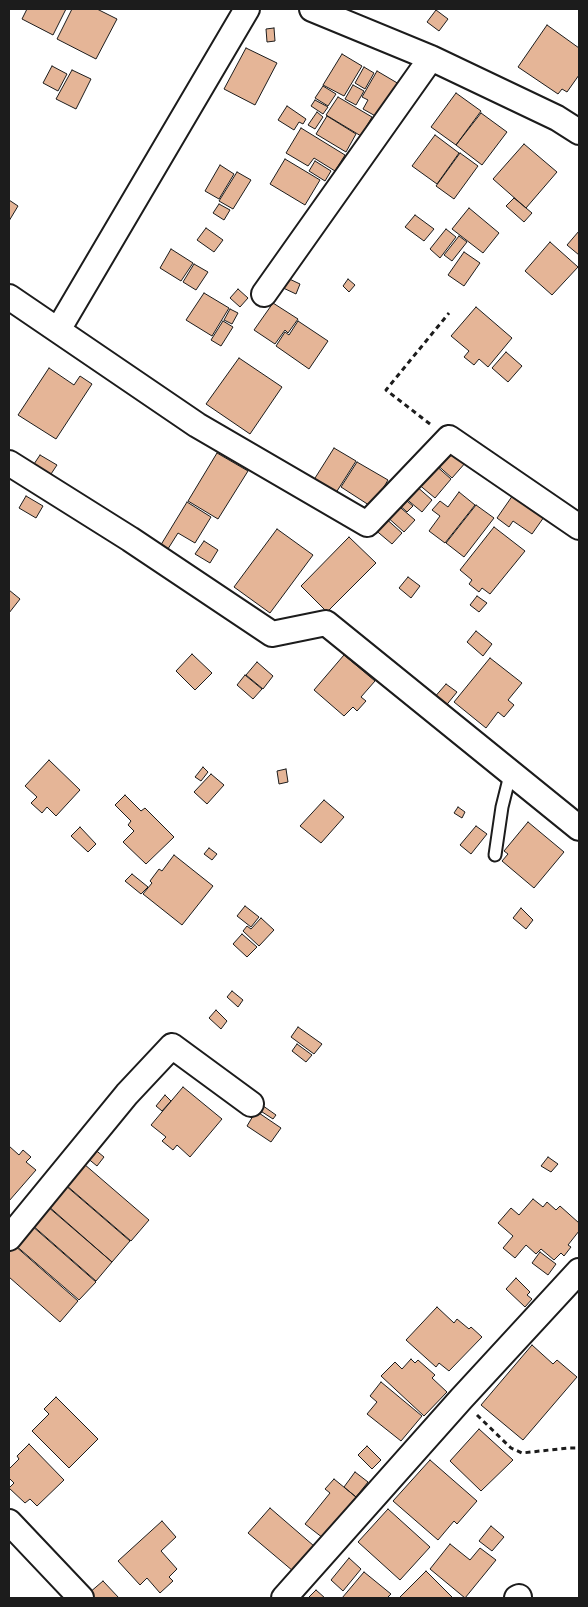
<!DOCTYPE html>
<html>
<head>
<meta charset="utf-8">
<style>
	body { margin:0 }
	#map { position:relative; width:588px; height:1607px; overflow:hidden; background:#fff; font-family:Dekko,sans-serif }
	canvas { display:block }
	.frame { position:absolute; inset:0; border:10px solid #1c1c1c; pointer-events:none }
</style>
</head>
<body>
<div id="map">
<canvas width="588" height="1607"></canvas>
<div class="frame"></div>
</div>
<script>
const context = document.querySelector('canvas').getContext('2d');
context.lineJoin = 'round';
function paint(path, color) { context.fillStyle = color; context.fill(path, 'evenodd'); }
const toPath = rows => new Path2D(rows.map(r => 'M' + r).join(''));
function trace(path, color, width, dash) { context.strokeStyle = color; context.lineWidth = width; context.lineCap = dash ? 'butt' : 'round'; context.setLineDash(dash || []); context.stroke(path); }
const building = toPath([
	[27,9,66,9,53,35,22,19,27,9],
	[72,9,97,9,117,19,96,59,57,39,72,9],
	[436,10,448,19,439,31,427,22,436,10],
	[547,25,579,48,579,75,567,92,562,89,558,94,518,67,547,25],
	[274,28,275,41,267,42,266,29,274,28],
	[246,48,277,63,255,105,224,89,246,48],
	[342,54,362,66,344,96,323,85,342,54],
	[52,66,67,74,58,91,43,83,52,66],
	[364,67,374,73,365,89,355,83,364,67],
	[72,70,91,79,76,109,56,99,72,70],
	[377,71,399,84,379,118,363,109,368,100,362,97,377,71],
	[353,85,364,91,356,105,345,99,353,85],
	[323,86,336,94,328,106,315,98,323,86],
	[456,93,481,111,456,145,431,127,456,93],
	[338,97,372,117,361,136,326,115,338,97],
	[315,100,328,107,323,114,311,106,315,100],
	[287,106,306,119,303,124,299,122,294,130,278,120,287,106],
	[317,112,323,117,315,129,308,125,317,112],
	[481,113,507,132,482,165,456,145,481,113],
	[327,116,356,134,346,152,316,134,327,116],
	[301,128,345,155,335,171,314,158,308,166,286,153,301,128],
	[435,135,459,153,437,184,412,166,435,135],
	[524,144,557,172,526,208,493,179,524,144],
	[460,153,478,166,454,199,436,186,460,153],
	[285,159,320,180,305,205,270,184,285,159],
	[315,161,331,171,325,181,309,171,315,161],
	[220,165,234,174,219,199,205,191,220,165],
	[237,172,251,180,233,209,219,201,237,172],
	[514,198,532,213,524,222,506,206,514,198],
	[9,200,18,206,9,221,9,200],
	[219,204,230,210,224,220,213,213,219,204],
	[469,208,499,233,483,253,452,229,469,208],
	[415,215,434,229,424,241,405,227,415,215],
	[206,228,223,240,214,252,197,240,206,228],
	[446,229,456,237,440,258,430,249,446,229],
	[579,231,579,255,567,245,579,231],
	[459,236,467,242,452,261,444,255,459,236],
	[550,242,578,267,552,295,525,271,550,242],
	[171,249,193,263,181,281,160,268,171,249],
	[464,252,480,263,464,286,448,275,464,252],
	[194,264,208,272,196,290,183,282,194,264],
	[283,276,300,284,296,294,279,286,283,276],
	[348,279,355,285,349,292,343,286,348,279],
	[238,289,248,298,240,307,230,298,238,289],
	[204,293,229,308,212,336,186,320,204,293],
	[273,303,298,319,288,333,285,330,275,344,254,330,273,303],
	[476,307,512,338,488,367,479,359,474,365,464,357,469,351,451,336,476,307],
	[230,309,238,313,232,324,224,320,230,309],
	[223,321,233,327,221,346,211,340,223,321],
	[298,321,328,341,309,369,276,346,285,332,289,335,298,321],
	[506,352,522,366,508,382,492,368,506,352],
	[239,358,282,387,250,434,206,404,239,358],
	[49,368,74,385,80,376,92,384,56,439,18,415,49,368],
	[334,448,356,461,332,499,310,486,334,448],
	[217,453,248,471,218,519,188,501,217,453],
	[457,454,466,462,452,478,435,463,439,459,457,454],
	[40,455,57,465,47,480,30,470,40,455],
	[357,462,388,480,372,507,341,487,357,462],
	[434,464,451,479,435,498,417,483,434,464],
	[415,485,432,500,422,512,404,497,415,485],
	[459,492,475,505,445,543,429,531,440,516,432,510,440,501,448,507,459,492],
	[513,495,544,517,532,534,513,521,509,527,497,518,513,495],
	[26,496,43,506,36,518,19,508,26,496],
	[402,497,413,506,407,512,397,503,402,497],
	[187,502,211,517,195,543,178,533,166,552,159,548,187,502],
	[395,503,415,520,404,532,385,515,395,503],
	[476,505,494,518,464,557,446,543,476,505],
	[383,516,402,533,392,544,373,528,383,516],
	[494,527,525,551,490,594,482,588,479,592,469,584,472,580,460,570,494,527],
	[277,529,313,555,270,613,234,587,277,529],
	[349,537,376,563,327,612,301,586,349,537],
	[204,541,218,550,210,563,195,554,204,541],
	[408,577,420,586,411,598,399,588,408,577],
	[9,590,20,599,9,613,9,590],
	[477,596,487,603,479,612,470,605,477,596],
	[476,631,492,644,483,656,467,642,476,631],
	[192,654,212,673,195,690,176,671,192,654],
	[344,655,375,681,361,697,366,701,357,711,353,707,344,716,314,690,344,655],
	[490,658,522,683,508,700,514,705,504,717,498,712,486,728,454,702,490,658],
	[257,662,273,676,263,689,246,675,257,662],
	[245,675,262,689,253,699,237,685,245,675],
	[446,684,457,692,444,708,433,699,446,684],
	[49,760,80,790,56,816,47,807,42,813,31,803,37,797,25,786,49,760],
	[203,767,208,772,201,781,195,777,203,767],
	[286,769,288,782,279,784,277,771,286,769],
	[211,774,224,785,207,804,194,792,211,774],
	[125,795,141,811,145,808,174,837,146,864,123,842,134,831,128,825,131,821,115,805,125,795],
	[324,800,344,817,321,843,300,826,324,800],
	[458,807,465,812,462,818,454,813,458,807],
	[528,822,564,852,534,888,502,861,508,854,504,851,528,822],
	[476,826,487,834,471,854,460,845,476,826],
	[80,827,96,844,88,852,71,836,80,827],
	[209,848,217,854,212,860,204,854,209,848],
	[174,855,213,886,182,925,143,894,152,883,150,881,159,869,162,871,174,855],
	[132,874,148,887,141,894,125,881,132,874],
	[245,906,259,917,251,927,237,916,245,906],
	[521,908,533,920,526,929,513,918,521,908],
	[261,918,274,930,259,946,243,931,247,926,251,929,261,918],
	[242,934,257,947,247,957,233,944,242,934],
	[232,991,243,1000,238,1007,227,997,232,991],
	[216,1010,227,1021,221,1029,209,1018,216,1010],
	[298,1027,322,1044,314,1054,291,1037,298,1027],
	[297,1044,312,1055,306,1062,292,1051,297,1044],
	[183,1087,222,1119,190,1157,177,1145,173,1150,162,1141,166,1137,151,1125,183,1087],
	[165,1095,171,1101,162,1111,156,1106,165,1095],
	[259,1103,276,1115,273,1119,256,1108,259,1103],
	[256,1111,281,1128,271,1142,247,1126,256,1111],
	[9,1146,19,1155,23,1150,31,1157,26,1162,36,1170,9,1201,9,1146],
	[93,1148,104,1157,97,1166,86,1157,93,1148],
	[548,1157,558,1164,551,1172,541,1166,548,1157],
	[84,1164,149,1220,131,1241,66,1185,84,1164],
	[65,1185,130,1241,112,1262,47,1205,65,1185],
	[533,1199,543,1207,547,1202,556,1210,560,1206,579,1223,579,1231,568,1245,571,1247,564,1256,561,1253,554,1260,541,1249,536,1254,526,1245,515,1258,503,1248,513,1236,498,1223,511,1208,519,1215,533,1199],
	[47,1206,112,1262,96,1281,31,1224,47,1206],
	[31,1225,96,1282,79,1300,14,1244,31,1225],
	[14,1245,78,1301,60,1322,9,1277,9,1250,14,1245],
	[540,1252,556,1264,548,1275,532,1263,540,1252],
	[516,1278,530,1292,527,1295,532,1299,525,1307,506,1289,516,1278],
	[437,1307,454,1323,457,1319,469,1329,471,1327,482,1337,449,1371,439,1363,436,1367,406,1340,437,1307],
	[532,1345,553,1364,557,1360,577,1377,523,1440,481,1405,532,1345],
	[411,1359,415,1363,418,1360,435,1375,432,1378,447,1392,424,1416,381,1376,395,1362,402,1369,411,1359],
	[381,1382,422,1416,401,1441,367,1414,377,1402,370,1396,381,1382],
	[56,1397,98,1439,69,1468,32,1431,49,1414,44,1409,56,1397],
	[479,1429,513,1460,481,1491,450,1461,479,1429],
	[29,1444,64,1480,37,1506,30,1499,25,1503,9,1488,14,1483,9,1478,9,1469,19,1459,17,1456,29,1444],
	[367,1446,381,1460,372,1469,358,1455,367,1446],
	[430,1460,477,1501,457,1524,454,1521,438,1540,393,1501,430,1460],
	[355,1472,368,1482,356,1497,344,1487,355,1472],
	[334,1479,356,1497,323,1538,305,1524,330,1493,325,1489,334,1479],
	[270,1508,314,1546,293,1571,248,1533,270,1508],
	[388,1509,430,1547,400,1580,358,1542,388,1509],
	[162,1521,176,1537,161,1551,177,1569,169,1577,173,1581,160,1593,147,1578,140,1585,118,1561,162,1521],
	[491,1526,504,1537,492,1551,479,1541,491,1526],
	[450,1544,470,1560,480,1548,496,1560,465,1598,430,1569,450,1544],
	[349,1558,361,1569,343,1591,331,1580,349,1558],
	[426,1571,453,1598,399,1598,426,1571],
	[364,1572,391,1594,387,1598,342,1598,364,1572],
	[103,1581,119,1598,94,1598,89,1593,103,1581],
	[316,1590,325,1598,308,1598,316,1590]
]);
paint(building, '#e5b597');
trace(building, '#1c1c1c', 1);
const service = toPath([
	[495,855,502,807,511,771]
]);
const minor = toPath([
	[312,9,431,58,557,118,579,132],
	[264,294,431,58],
	[9,297,197,425,367,524,449,438,579,527],
	[58,330,247,9],
	[9,463,130,539,272,634,326,623,579,828],
	[9,1238,127,1094,172,1046,251,1104],
	[9,1522,81,1598],
	[284,1598,461,1399,579,1271],
	[517,1598,519,1597]
]);
trace(service, '#1c1c1c', 15);
trace(minor, '#1c1c1c', 28);
trace(toPath([
	[430,424,386,390,449,313],
	[477,1415,511,1448,522,1453,568,1448,579,1448]
]), '#1c1c1c', 3, [5, 4]);
trace(service, '#fff', 11);
trace(minor, '#fff', 24);
</script>
</body>
</html>
